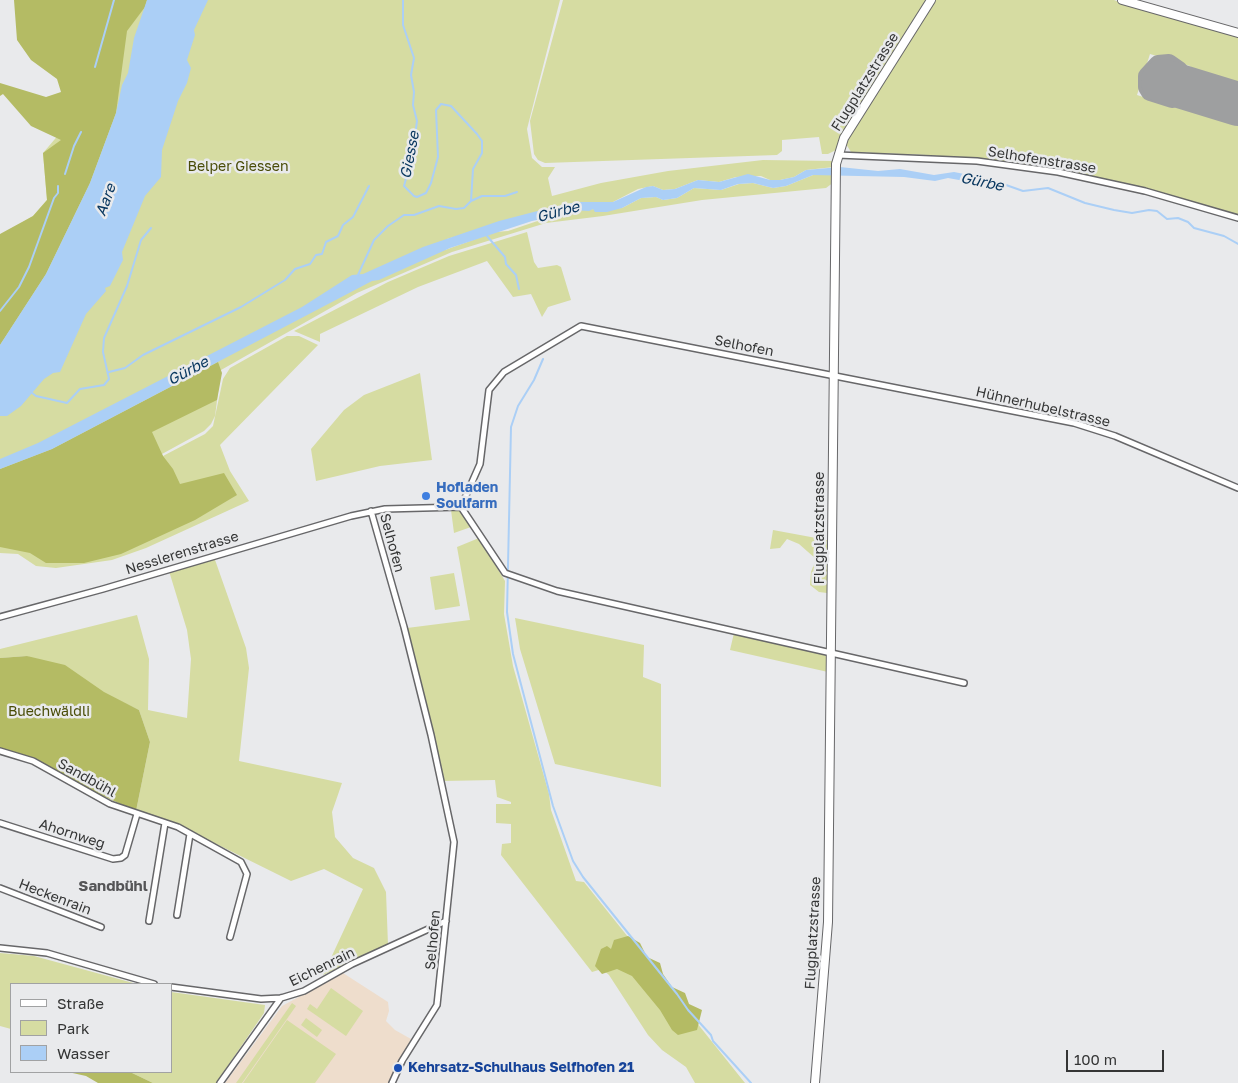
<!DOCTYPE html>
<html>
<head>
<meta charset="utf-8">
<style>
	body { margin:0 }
	#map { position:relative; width:1238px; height:1083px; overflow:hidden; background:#e9eaec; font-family:"Golos Text",sans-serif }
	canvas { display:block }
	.legend { position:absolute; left:10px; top:983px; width:162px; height:90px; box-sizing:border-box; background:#e9eaec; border:1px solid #a1a2a3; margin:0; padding:6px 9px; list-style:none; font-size:15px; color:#343535 }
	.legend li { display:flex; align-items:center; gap:10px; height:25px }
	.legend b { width:25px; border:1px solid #a1a2a3 }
	.scale { position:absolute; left:1066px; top:1050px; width:98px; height:22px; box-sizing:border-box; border:2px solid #343535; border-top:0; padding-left:6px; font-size:15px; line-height:18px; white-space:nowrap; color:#343535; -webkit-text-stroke:4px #e9eaec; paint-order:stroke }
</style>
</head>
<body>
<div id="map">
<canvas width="1238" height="1083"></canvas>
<ul class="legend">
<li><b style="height:6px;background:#fff"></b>Straße</li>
<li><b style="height:14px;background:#d6dca2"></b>Park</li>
<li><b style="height:14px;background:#abcff6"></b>Wasser</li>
</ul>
<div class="scale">100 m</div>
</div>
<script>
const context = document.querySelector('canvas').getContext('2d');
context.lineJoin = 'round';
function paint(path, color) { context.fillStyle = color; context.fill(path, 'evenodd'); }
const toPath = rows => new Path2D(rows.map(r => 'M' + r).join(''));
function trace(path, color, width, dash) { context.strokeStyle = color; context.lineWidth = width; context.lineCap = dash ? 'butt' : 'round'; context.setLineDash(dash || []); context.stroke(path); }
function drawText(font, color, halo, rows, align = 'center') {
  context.font = font + ' "Golos Text",sans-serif'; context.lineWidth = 5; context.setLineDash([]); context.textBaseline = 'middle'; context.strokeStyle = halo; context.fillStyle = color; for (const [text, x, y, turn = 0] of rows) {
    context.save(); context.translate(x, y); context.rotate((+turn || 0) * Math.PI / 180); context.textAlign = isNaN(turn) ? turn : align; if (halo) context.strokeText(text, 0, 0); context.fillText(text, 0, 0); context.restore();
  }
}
paint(toPath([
	[343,973,388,1002,389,1011,386,1021,395,1030,411,1039,389,1083,225,1083,282,1006]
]), '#edc');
paint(toPath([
	[57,0,560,0,527,129,532,158,542,167,555,167,548,178,552,196,601,183,668,171,763,160,834,161,834,167,806,170,794,177,780,180,770,180,761,176,736,177,719,182,698,180,675,189,663,190,653,186,638,189,613,202,577,202,447,239,445,250,495,232,508,231,570,210,622,208,641,198,656,197,663,200,677,198,694,188,721,190,739,184,753,183,773,188,786,186,813,175,834,174,834,182,826,188,702,200,603,216,546,223,452,252,357,293,221,370,215,416,211,424,204,431,162,454,163,456,205,434,213,426,223,379,230,368,287,336,299,336,318,345,220,445,230,471,249,501,146,548,112,560,56,568,36,566,18,554,0,553,0,236,33,216,47,200,43,153,83,106],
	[563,0,928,0,842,136,836,150,828,154,822,154,819,137,782,140,782,151,777,155,545,163,538,160,534,154,530,121],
	[936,0,1114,0,1144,11,1156,12,1238,36,1238,88,1195,75,1190,66,1150,54,1137,95,1177,108,1190,104,1238,119,1238,215,1142,187,1047,167,928,155,851,152,846,144,847,139],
	[527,232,534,262,538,268,557,265,561,267,571,300,548,307,542,317,531,294,513,297,487,261,418,287,320,334,320,342,294,331,388,282,449,256],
	[420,373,432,460,380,466,316,481,311,449,344,410,364,395],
	[451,510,460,510,471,527,454,533],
	[773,530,827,540,827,593,819,592,810,585,811,572,816,559,799,544,787,539,780,548,770,549],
	[479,538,505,581,504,614,513,666,549,794,551,810,576,881,584,882,745,1083,695,1083,686,1067,662,1050,648,1035,609,975,602,969,592,972,501,855,502,844,511,843,511,824,496,823,496,804,511,804,511,814,511,802,497,797,495,780,443,781,407,628,470,620,457,547],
	[214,557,246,648,249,668,239,761,342,783,332,812,335,837,353,858,374,868,386,892,388,945,323,975,363,889,324,869,291,881,178,825,136,811,150,742,139,710,27,656,0,658,0,649,137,615,149,659,148,710,187,718,191,659,187,630,169,571],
	[454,573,460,606,435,610,430,577],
	[515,618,644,645,643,677,661,684,661,787,555,764,520,649],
	[734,633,822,653,828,658,828,672,730,650],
	[0,953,34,956,137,984,11,984,11,1029,0,1026],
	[331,988,363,1011,346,1036,307,1009,310,1004,317,1009],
	[171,992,265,1005,264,1013,216,1083,153,1083,130,1072,171,1072],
	[292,1003,296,1006,242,1083,236,1083],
	[306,1018,322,1030,317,1037,301,1025],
	[287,1020,336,1054,315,1083,243,1083]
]), '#d6dca2');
paint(toPath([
	[14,0,147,0,145,7,127,31,116,113,90,183,46,274,0,345,0,234,33,216,47,200,43,153,61,140,31,126,3,94,0,96,0,83,46,97,61,92,57,79,31,60,17,40],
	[218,362,222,373,217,400,152,432,163,456,173,469,180,484,224,473,237,495,195,520,121,554,84,563,46,563,30,553,0,547,0,469,52,449],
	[27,656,65,665,104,692,139,710,150,742,136,811,90,790,35,759,0,748,0,658],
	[628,936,640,943,647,957,660,963,663,974,672,987,685,993,689,1004,702,1010,697,1030,678,1035,672,1030,660,1010,632,976,617,969,602,974,595,966,601,949,607,946,611,949,614,940],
	[68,1072,130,1072,153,1083,98,1083,86,1076]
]), '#b4bb64');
paint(toPath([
	[147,0,208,0,194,30,195,35,187,60,191,68,187,83,178,101,162,150,161,177,145,196,122,252,123,260,110,286,105,288,106,291,86,314,60,372,53,373,44,379,21,406,7,416,0,416,0,345,46,274,90,183,116,113,122,85,128,73,134,38],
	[840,167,878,171,900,169,934,175,954,172,985,178,981,184,948,178,935,181,904,177,813,175,786,186,773,188,753,183,738,184,721,190,694,188,677,198,663,200,656,197,641,198,622,208,607,212,595,212,593,209,589,211,570,210,552,217,532,221,450,248,379,280,372,281,52,449,0,469,0,459,38,443,302,307,352,275,363,274,423,247,499,221,549,208,577,202,613,202,646,187,653,186,663,190,675,189,698,180,719,182,748,174,770,180,780,180,794,177,806,170]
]), '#abcff6');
trace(toPath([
	[95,67,114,0],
	[65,174,74,146,81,132],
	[982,180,992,185,1006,185,1023,191,1048,188,1085,203,1114,210,1132,213,1149,210,1157,211,1167,219,1178,218,1188,222,1194,228,1224,236,1238,244],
	[471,201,482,196,505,196,517,192],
	[487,236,505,257,506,264,516,275,519,289],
	[358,275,374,240,388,226,404,215,414,215,439,206,456,209,464,208,471,201,473,169,482,153,482,141,477,134,451,106,441,104,436,110,438,157,431,183,426,193,417,197,414,196,404,186,412,157,417,121,413,105,414,92,411,75,414,58,403,25,403,0],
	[0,311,19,287,29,267,54,198,58,193,58,186],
	[543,359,534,380,518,406,511,427,507,612,513,654,553,806,573,861,583,877,677,994,688,1010,711,1035,713,1041,751,1083],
	[109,372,125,368,143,355,241,307,285,280,295,269,310,264,316,255,322,254,326,242,338,236,343,225,353,217,369,186],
	[31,392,36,396,67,403,80,389,104,385,109,379,103,352,104,338,127,286,141,240,151,228]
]), '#abcff6', 2);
trace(toPath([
	[1188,88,1179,70,1169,63,1158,64,1147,76,1147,87,1150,92,1172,99,1202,93]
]), '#9e9fa0', 18);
trace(toPath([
	[1163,81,1238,104]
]), '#9e9fa0', 44);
const street = toPath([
	[838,155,977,161,1058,172,1145,191,1238,218],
	[461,507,480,464,489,390,504,372,581,326,1074,423,1115,436,1238,488],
	[461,507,505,573,557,591,964,683],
	[371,511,404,627,431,735,454,842,437,1005,402,1061,392,1083],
	[0,617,103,589,351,516,385,509,461,507],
	[0,751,33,761,110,804,178,827,241,862,247,874,230,937],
	[0,823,113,859,121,858,125,855,137,814],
	[0,888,101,927],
	[177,915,190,834],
	[149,921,165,823],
	[0,948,47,953,154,984],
	[171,987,261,999,281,998,304,991,352,964,446,921],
	[220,1083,281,998]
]);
const secondary = toPath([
	[1122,0,1238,33],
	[815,1083,828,922,836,164,844,138,931,0]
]);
trace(street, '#676769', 8);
trace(secondary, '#676769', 10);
trace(street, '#fff', 5);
trace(secondary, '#fff', 8);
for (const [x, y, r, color] of [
	[426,496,5,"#3f7fe0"],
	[398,1068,5,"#1a4fb4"]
]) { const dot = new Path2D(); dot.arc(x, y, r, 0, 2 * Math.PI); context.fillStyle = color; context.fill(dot); trace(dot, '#e9eaec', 2); }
drawText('14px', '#343535', '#e9eaec', [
	["Flugplatzstrasse",865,82,-58],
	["Selhofenstrasse",1042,160,9],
	["Selhofen",744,346,11],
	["Hühnerhubelstrasse",1043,407,13],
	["Flugplatzstrasse",820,528,-90],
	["Selhofen",392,543,75],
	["Nesslerenstrasse",182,553,-17],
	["Sandbühl",87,778,29],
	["Ahornweg",72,834,18],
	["Heckenrain",55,897,21],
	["Flugplatzstrasse",813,933,-87],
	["Selhofen",433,940,-85],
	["Eichenrain",322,967,-26]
]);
drawText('14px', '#494c07', '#e9eaec', [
	["Belper Giessen",238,167],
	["Buechwäldli",49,712]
]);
drawText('bold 14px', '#366cbe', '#e9eaec', [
	["Hofladen",436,488],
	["Soulfarm",436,504]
], 'left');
drawText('bold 14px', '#164399', '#e9eaec', [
	["Kehrsatz-Schulhaus Selfhofen 21",408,1068]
], 'left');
drawText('italic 15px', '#0a3860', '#e9eaec', [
	["Giesse",410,155,-79],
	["Gürbe",982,182,12],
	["Aare",106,200,-70],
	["Gürbe",558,212,-15],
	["Gürbe",188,371,-28]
]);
drawText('bold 15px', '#555557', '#e9eaec', [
	["Sandbühl",113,886]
]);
</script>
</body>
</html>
